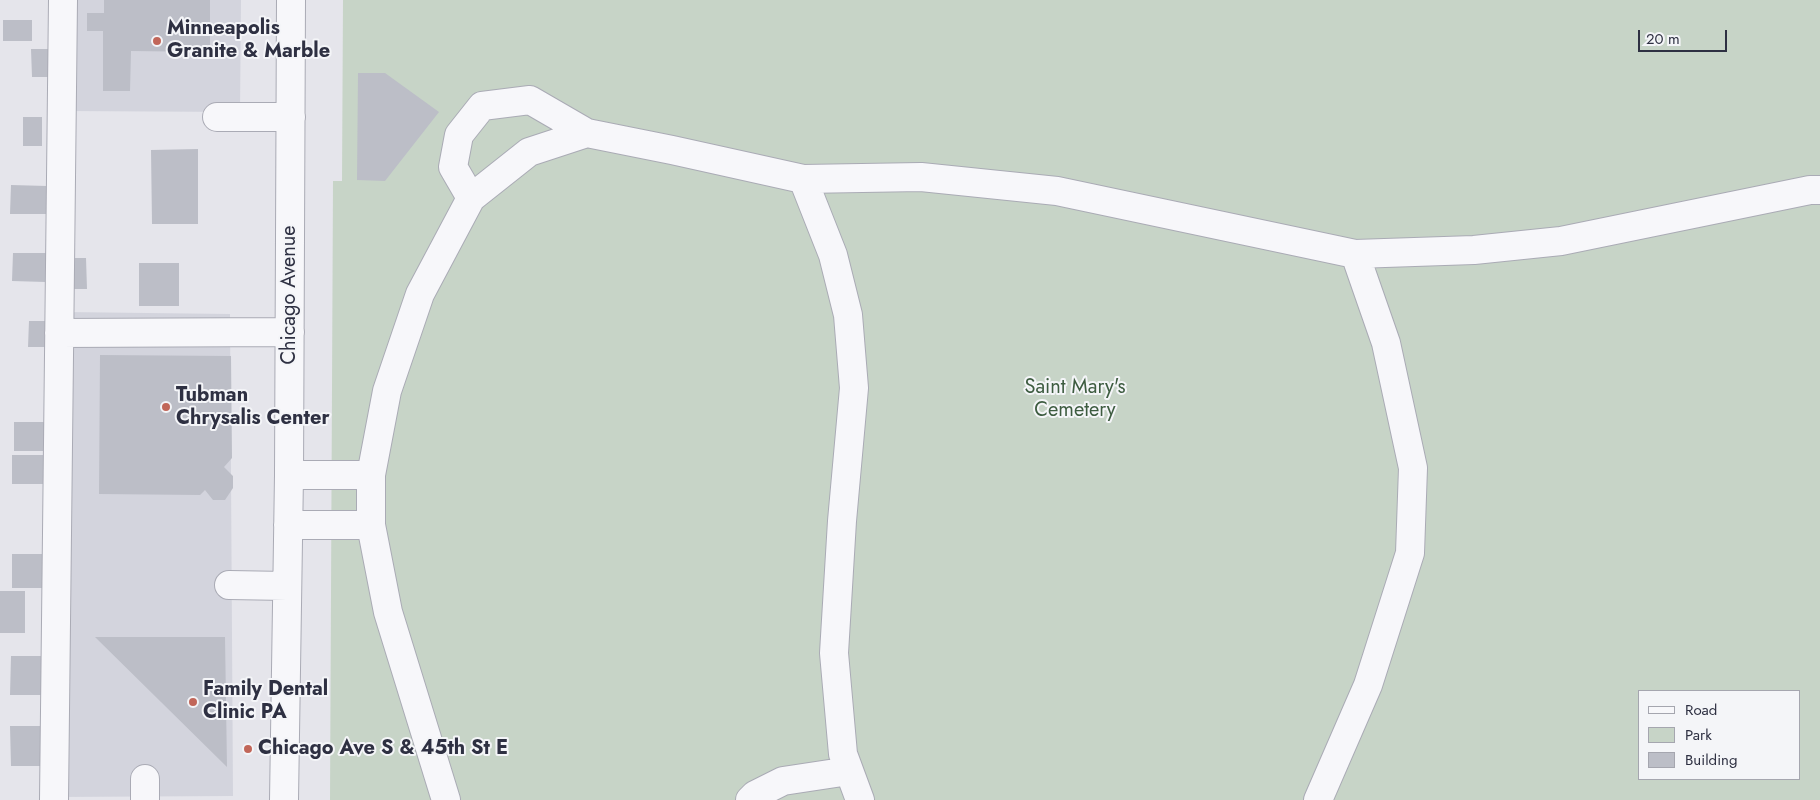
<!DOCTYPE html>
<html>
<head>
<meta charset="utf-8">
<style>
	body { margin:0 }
	#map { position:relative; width:1820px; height:800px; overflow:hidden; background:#e5e5eb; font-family:Jost,sans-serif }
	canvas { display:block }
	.legend { position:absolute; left:1638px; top:690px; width:162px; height:90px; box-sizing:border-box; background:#f4f5f8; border:1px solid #a5a6af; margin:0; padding:6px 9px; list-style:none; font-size:15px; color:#2e3042 }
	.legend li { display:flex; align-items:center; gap:10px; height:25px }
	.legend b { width:25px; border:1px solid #a5a6af }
	.scale { position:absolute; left:1638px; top:30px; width:89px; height:22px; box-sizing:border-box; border:2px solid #2e3042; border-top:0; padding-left:6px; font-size:15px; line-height:18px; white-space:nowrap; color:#2e3042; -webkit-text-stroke:4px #f4f5f8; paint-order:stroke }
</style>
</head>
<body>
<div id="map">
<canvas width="1820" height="800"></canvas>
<ul class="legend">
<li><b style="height:6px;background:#f7f7fa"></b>Road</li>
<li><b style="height:14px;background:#c7d4c7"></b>Park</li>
<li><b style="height:14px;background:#bcbec7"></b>Building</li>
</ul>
<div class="scale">20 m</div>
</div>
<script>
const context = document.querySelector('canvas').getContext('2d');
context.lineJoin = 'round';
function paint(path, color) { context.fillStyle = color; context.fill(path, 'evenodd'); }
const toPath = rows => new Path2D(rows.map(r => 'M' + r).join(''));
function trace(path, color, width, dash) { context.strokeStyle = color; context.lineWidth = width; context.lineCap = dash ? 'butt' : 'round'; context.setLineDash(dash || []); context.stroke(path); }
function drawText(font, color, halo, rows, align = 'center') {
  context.font = font + ' Jost,sans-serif'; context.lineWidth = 4; context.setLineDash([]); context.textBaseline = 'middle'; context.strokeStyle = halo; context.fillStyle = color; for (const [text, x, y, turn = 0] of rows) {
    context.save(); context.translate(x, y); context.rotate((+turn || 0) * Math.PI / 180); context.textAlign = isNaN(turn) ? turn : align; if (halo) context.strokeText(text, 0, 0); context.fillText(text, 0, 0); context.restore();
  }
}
paint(toPath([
	[67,0,241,0,240,112,66,111],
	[64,312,230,314,233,796,55,797]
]), '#d3d4dd');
paint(toPath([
	[343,0,1820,0,1820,800,330,800,333,181,342,181],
	[1639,691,1799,691,1799,779,1639,779]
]), '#c7d4c7');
paint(toPath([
	[104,0,210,0,210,52,131,51,130,91,103,91,103,31,87,31,87,13,104,13],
	[3,20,32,20,32,41,3,41],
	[31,49,49,49,49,77,32,77],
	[358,73,385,73,439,112,385,181,357,180],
	[23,117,42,117,42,146,23,146],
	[198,149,198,224,152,224,151,150],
	[11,185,47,186,46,214,10,214],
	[13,253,46,253,46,282,12,281],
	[66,258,86,258,87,289,67,289],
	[139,263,179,263,179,306,139,306],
	[29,321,48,321,48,347,28,347],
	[100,355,231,356,232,458,224,467,233,476,233,488,225,500,213,500,205,490,200,495,99,494],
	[14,422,47,422,47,451,14,451],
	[12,455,47,455,47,484,12,484],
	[12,554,45,554,45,588,12,588],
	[0,591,25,591,25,633,0,633],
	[95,637,225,637,227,767],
	[11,656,46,656,46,695,10,695],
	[10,726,41,726,41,766,11,766]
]), '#bcbec7');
const minor = toPath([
	[217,117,291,117],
	[803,179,833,255,848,315,854,388,842,521,834,653,843,754,860,800],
	[471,198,453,167,459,135,482,106,530,100,587,133],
	[59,333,290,332],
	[289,475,371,475],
	[288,525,371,525],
	[229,585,287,586],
	[145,779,145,800],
	[54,800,63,0],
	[284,800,289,475,291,0],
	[446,800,388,612,371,525,371,475,387,391,420,294,471,198,529,152,587,133,672,150,803,179,921,177,1057,191,1355,254,1474,250,1561,241,1810,190,1820,190],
	[750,800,755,795,783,781,849,771],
	[1318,800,1368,685,1410,553,1413,468,1386,343,1355,254]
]);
trace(minor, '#aaabb5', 30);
trace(minor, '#f7f7fa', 28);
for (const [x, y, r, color] of [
	[157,41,5,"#c16659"],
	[166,407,5,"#c16659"],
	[193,702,5,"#c16659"],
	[248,749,5,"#c16659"]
]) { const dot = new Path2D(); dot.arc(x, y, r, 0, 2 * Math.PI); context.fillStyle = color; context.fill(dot); trace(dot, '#f4f5f8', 2); }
drawText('bold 20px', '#2e3042', '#f4f5f8', [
	["Minneapolis",167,29],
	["Granite & Marble",167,52],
	["Tubman",176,396],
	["Chrysalis Center",176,419],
	["Family Dental",203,690],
	["Clinic PA",203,713],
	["Chicago Ave S & 45th St E",258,749]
], 'left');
drawText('20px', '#2e3042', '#f4f5f8', [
	["Chicago Avenue",290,295,-90]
]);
drawText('20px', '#3d5c40', '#f4f5f8', [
	["Saint Mary's",1075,388],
	["Cemetery",1075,411]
]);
</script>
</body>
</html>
